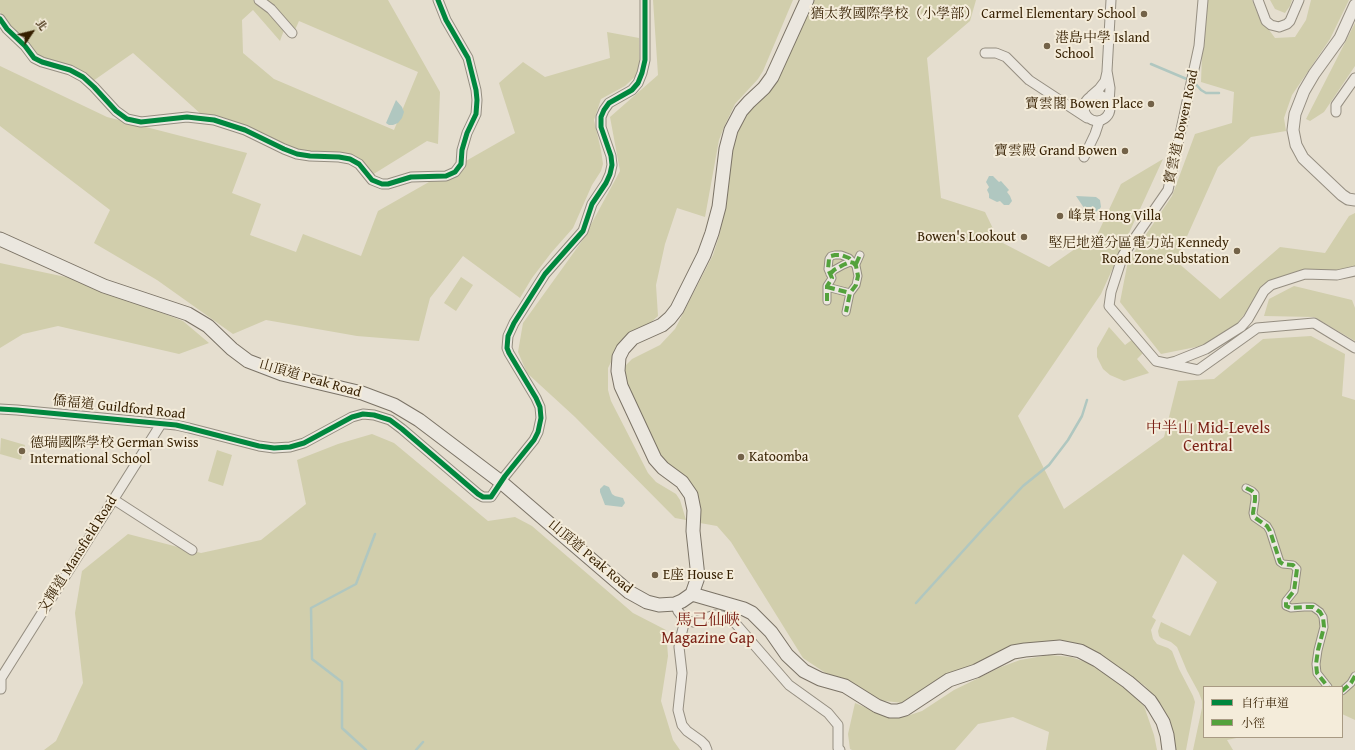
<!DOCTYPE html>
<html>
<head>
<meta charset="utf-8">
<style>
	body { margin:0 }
	#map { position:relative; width:1355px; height:750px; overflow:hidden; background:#e5decf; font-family:"Gentium Book Plus","Noto Serif TC",serif }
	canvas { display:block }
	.legend { position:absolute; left:1203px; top:686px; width:140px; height:52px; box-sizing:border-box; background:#f4ecda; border:1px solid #a89a83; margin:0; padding:5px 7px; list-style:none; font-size:12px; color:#351f00 }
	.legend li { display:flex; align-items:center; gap:8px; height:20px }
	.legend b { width:20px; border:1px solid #a89a83 }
	.north { position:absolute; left:12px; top:12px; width:40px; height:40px; -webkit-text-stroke:3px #f4ecda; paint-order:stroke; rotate:55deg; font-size:11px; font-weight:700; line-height:16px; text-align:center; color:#351f00 }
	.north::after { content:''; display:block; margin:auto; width:14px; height:18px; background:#351f00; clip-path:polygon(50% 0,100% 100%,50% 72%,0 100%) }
</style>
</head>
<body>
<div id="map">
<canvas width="1355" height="750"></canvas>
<ul class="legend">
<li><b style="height:5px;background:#00873e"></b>自行車道</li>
<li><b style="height:5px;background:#53a23c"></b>小徑</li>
</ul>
<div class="north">北</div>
</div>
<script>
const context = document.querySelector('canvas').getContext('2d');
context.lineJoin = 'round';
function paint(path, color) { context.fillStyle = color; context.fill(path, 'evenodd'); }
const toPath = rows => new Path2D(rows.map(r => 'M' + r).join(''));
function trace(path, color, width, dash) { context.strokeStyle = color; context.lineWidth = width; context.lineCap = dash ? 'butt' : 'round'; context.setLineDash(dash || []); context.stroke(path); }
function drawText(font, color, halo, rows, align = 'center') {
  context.font = font + ' "Gentium Book Plus","Noto Serif TC",serif'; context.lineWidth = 4; context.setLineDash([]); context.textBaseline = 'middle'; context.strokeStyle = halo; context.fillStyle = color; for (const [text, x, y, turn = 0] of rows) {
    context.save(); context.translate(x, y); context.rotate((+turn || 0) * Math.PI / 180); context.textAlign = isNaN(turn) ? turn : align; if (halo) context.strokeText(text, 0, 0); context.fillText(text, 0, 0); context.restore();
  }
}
paint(toPath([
	[0,0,253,0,268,11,284,30,280,41,253,10,242,20,243,53,274,79,394,130,418,72,299,21,294,32,265,0,388,0,440,92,438,144,427,141,372,175,359,161,304,152,287,147,202,115,133,53,93,81,40,58,7,24,0,12],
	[653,0,793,0,763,71,758,79,735,104,724,127,719,140,705,217,677,208,665,244,656,285,658,316,614,356,608,368,608,390,611,401,648,473,656,482,676,494,680,500,686,520,675,518,575,417,527,373,518,352,523,323,582,241,620,171,610,117,658,75],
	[809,0,976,0,970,21,927,58,941,198,985,212,999,241,1049,267,1098,233,1121,184,1163,159,1101,294,1018,416,1064,509,1164,437,1178,381,1214,379,1263,339,1311,336,1345,354,1342,396,1355,400,1355,720,1342,714,1342,687,1204,687,1204,737,1241,737,1227,740,1233,750,1193,750,1202,708,1202,701,1199,693,1187,671,1177,647,1171,642,1161,638,1159,636,1158,631,1161,622,1190,636,1217,582,1183,554,1152,617,1156,620,1151,630,1153,639,1157,644,1168,648,1172,651,1179,669,1193,696,1195,702,1186,750,1176,750,1171,727,1165,712,1156,698,1145,686,1100,654,1074,644,1048,641,1016,647,973,665,903,703,885,701,857,694,803,658,731,542,717,526,700,523,698,506,663,463,627,387,623,371,626,365,632,359,660,345,675,329,713,255,720,233,734,144,738,132,748,113,755,104],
	[1204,0,1252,0,1258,15,1275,38,1295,37,1306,20,1311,0,1349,0,1330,39,1292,95,1284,118,1286,131,1251,137,1218,167,1176,261,1220,299,1280,247,1325,253,1349,216,1355,213,1355,268,1269,282,1237,324,1206,345,1161,354,1120,302,1128,261,1172,196,1195,134,1232,123,1234,92,1201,82],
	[1270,0,1292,0,1290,6,1285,13,1275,9],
	[1355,23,1355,66,1324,112,1310,121,1306,119],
	[607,32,639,38,640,72,625,86,601,99,594,120,601,150,603,164,601,171,592,185,573,228,551,253,532,278,520,298,463,256,430,298,419,341,357,336,266,320,233,334,157,280,94,243,110,210,0,126,0,66,107,117,247,153,232,193,261,204,250,235,296,252,303,234,361,256,378,211,515,133,499,83,523,62,545,77,610,58],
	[0,263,75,279,183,321,209,343,179,354,58,326,23,334,0,348],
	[461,277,473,285,456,311,444,303],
	[1294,286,1352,300,1355,308,1355,341,1314,317,1264,316,1269,299],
	[1109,327,1125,345,1133,339,1144,352,1137,359,1149,373,1124,381,1110,375,1103,369,1097,357,1097,348],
	[372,434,394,443,488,521,515,517,532,526,633,613,666,630,668,656,661,701,673,740,680,750,44,750,56,741,83,683,75,613,82,571,128,534,201,553,261,540,306,504,297,460,338,444],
	[1,438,25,445,21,460,0,454],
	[217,450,232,455,223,486,208,481],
	[1049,655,1071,657,1088,663,1113,676,1130,691,1144,706,1154,735,1157,750,1046,750,1049,732,1013,717,978,724,955,750,852,750,850,749,848,734,855,703,881,714,904,717,922,711,954,690,1001,667,1020,660]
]), '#d1ceac');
paint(toPath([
	[396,100,402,107,404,112,402,118,398,123,393,125,389,125,386,123],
	[989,176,993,176,999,182,1001,181,1009,190,1007,192,1010,196,1012,201,1009,205,1004,205,1000,201,997,202,989,198,989,194,987,190,989,187,986,182],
	[1076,196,1096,197,1100,200,1101,207,1098,211,1094,212,1092,209,1084,208],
	[604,485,609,487,612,494,615,496,623,498,625,503,622,507,605,505,600,492,600,489]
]), '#b0c7c0');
trace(toPath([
	[1151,64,1189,80],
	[1194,82,1201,90,1206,93,1219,93],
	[916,603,982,530,1023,486,1049,465,1068,440,1082,416,1087,400],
	[366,750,342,728,342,682,312,659,311,608,356,584,375,534],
	[416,750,423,742]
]), '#b0c7c0', 2.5);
const pedestrian = toPath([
	[856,264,860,255],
	[830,274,834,270,843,265,850,262,854,263],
	[827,287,850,293],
	[827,301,827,286,831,280,832,278,828,269,829,259,831,256,835,255,841,255,849,258,856,266,858,276,856,285,850,293,846,312],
	[1246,488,1252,491,1255,494,1255,500,1253,513,1254,517,1267,526,1270,531,1280,562,1283,564,1293,565,1297,569,1294,591,1286,601,1286,606,1291,608,1304,607,1313,607,1320,612,1323,617,1324,627,1318,650,1316,664,1317,673,1328,687],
	[1342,691,1351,683,1355,676]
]);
const minor = toPath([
	[259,0,271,9,292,33],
	[1203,0,1199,46,1168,190,1123,255,1111,292,1109,306,1156,361,1198,370,1257,328,1314,323,1355,348],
	[1258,0,1266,21,1271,25,1279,27,1287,24,1290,21,1299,0],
	[0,19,7,29,25,46,34,58,42,62,70,70,83,77,94,87,116,111,127,119,141,122,187,117,214,120,245,130,284,149,297,154,310,156,339,157,350,159,359,164,372,180,382,184,388,184,411,177,446,176,455,172,461,164,462,150,467,133,476,114,477,100,476,90,468,58,446,20,438,0],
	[985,53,996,53,1006,57,1029,80,1087,118],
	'1084 108a13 13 0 1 1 26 0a13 13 0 1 1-26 0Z',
	[1091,96,1099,89,1105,81,1107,72],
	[1109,103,1110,88,1107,71,1111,0],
	[1336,112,1336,105,1355,78],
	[1084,157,1095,134,1099,122],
	[1168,363,1176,361,1206,349,1241,327,1248,319,1264,291,1271,285,1305,274,1337,275,1355,271],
	[0,409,17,410,176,425,189,428,259,446,274,448,290,447,304,443,352,417,363,414,374,415,390,420,402,429,478,494,483,497,491,497,505,476,534,440,538,432,541,418,540,407,536,398,509,353,507,348,508,336,514,323,545,274,583,231,592,204,606,183,610,174,612,165,611,156,601,127,601,117,604,110,609,103,632,90,638,83,642,73,645,60,645,0],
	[113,499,192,550],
	[675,604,678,611,685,620,693,622,715,615,722,616,730,619,736,624,789,685,828,713,838,725,838,748,840,750],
	[685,620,681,636,679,647,682,673,678,710,682,725,687,731,701,741,705,745,707,750],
	[1,689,1,678,161,424]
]);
const tertiary = toPath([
	[1355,5,1340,38,1314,74,1304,91,1295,114,1293,130,1296,145,1303,158,1342,195,1348,199,1355,200]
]);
const secondary = toPath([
	[0,239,104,286,188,314,208,326,232,349,248,361,282,374,362,393,394,405,419,420,501,482,629,592,647,602,659,605,675,604,682,601,692,594],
	[692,594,698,577,693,531,694,510,691,495,682,482,663,468,655,459,621,386,618,371,619,357,623,349,633,338,662,325,670,318,677,309,704,255,712,233,719,207,726,149,731,130,741,111,749,102,764,88,772,77,807,0],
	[692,594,744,609,752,613,771,632,787,655,804,671,820,679,845,686,877,706,890,711,898,711,905,709,949,680,976,671,1013,652,1025,650,1060,647,1080,651,1097,660,1128,682,1150,701,1154,707,1163,722,1167,735,1169,750]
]);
trace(pedestrian, '#958e81', 9);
trace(minor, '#958e81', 11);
trace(tertiary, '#958e81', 13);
trace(secondary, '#7b7366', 15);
trace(pedestrian, '#ebe7df', 7);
trace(minor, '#ebe7df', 9);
trace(tertiary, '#ebe7df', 11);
trace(secondary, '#ebe7df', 13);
trace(toPath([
	[856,264,860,255],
	[830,274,834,270,843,265,850,262,854,263],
	[827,287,850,293],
	[827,301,827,286,831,280,832,278,828,269,829,259,831,256,835,255,841,255,849,258,856,266,858,276,856,285,850,293,846,312],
	[1246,488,1252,491,1255,494,1255,500,1253,513,1254,517,1267,526,1270,531,1280,562,1283,564,1293,565,1297,569,1294,591,1286,601,1286,606,1291,608,1304,607,1313,607,1320,612,1323,617,1324,627,1318,650,1316,664,1317,673,1328,687],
	[1342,691,1351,683,1355,676]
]), '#53a23c', 4, [8, 4]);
trace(toPath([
	[0,19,7,29,25,46,34,58,42,62,70,70,83,77,94,87,116,111,127,119,141,122,187,117,214,120,245,130,284,149,297,154,310,156,339,157,350,159,359,164,372,180,382,184,388,184,411,177,446,176,455,172,461,164,462,150,467,133,476,114,477,100,476,90,468,58,446,20,438,0],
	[0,409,17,410,176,425,189,428,259,446,274,448,290,447,304,443,352,417,363,414,374,415,390,420,402,429,478,494,483,497,491,497,505,476,534,440,538,432,541,418,540,407,536,398,509,353,507,348,508,336,514,323,545,274,583,231,592,204,606,183,610,174,612,165,611,156,601,127,601,117,604,110,609,103,632,90,638,83,642,73,645,60,645,0]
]), '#00873e', 5);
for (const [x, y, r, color] of [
	[1144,14,4,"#736248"],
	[1047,46,4,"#736248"],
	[1151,104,4,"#736248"],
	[1125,151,4,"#736248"],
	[1060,216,4,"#736248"],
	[1024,237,4,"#736248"],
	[1237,251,4,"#736248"],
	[22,451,4,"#736248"],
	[741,457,4,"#736248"],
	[655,575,4,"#736248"]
]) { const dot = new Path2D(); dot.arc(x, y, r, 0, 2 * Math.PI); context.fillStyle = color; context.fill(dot); trace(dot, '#f4ecda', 1.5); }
drawText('14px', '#351f00', '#f4ecda', [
	["猶太教國際學校（小學部） Carmel Elementary School",1136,14],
	["港島中學 Island",1055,38,"left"],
	["School",1055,54,"left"],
	["寶雲閣 Bowen Place",1143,104],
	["寶雲殿 Grand Bowen",1117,151],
	["峰景 Hong Villa",1068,216,"left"],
	["Bowen's Lookout",1016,237],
	["堅尼地道分區電力站 Kennedy",1229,243],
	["Road Zone Substation",1229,259],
	["德瑞國際學校 German Swiss",30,443,"left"],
	["International School",30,459,"left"],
	["Katoomba",749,457,"left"],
	["E座 House E",663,575,"left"]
], 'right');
drawText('14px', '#351f00', '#f4ecda', [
	["寶雲道 Bowen Road",1182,127,-78],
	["山頂道 Peak Road",310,379,16],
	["僑福道 Guildford Road",119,408,6],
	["文輝道 Mansfield Road",78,555,-58],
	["山頂道 Peak Road",590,557,40]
]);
drawText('16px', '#7a1f14', '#f4ecda', [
	["中半山 Mid-Levels",1208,429],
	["Central",1208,447],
	["馬己仙峽",708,621],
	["Magazine Gap",708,639]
]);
</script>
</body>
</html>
